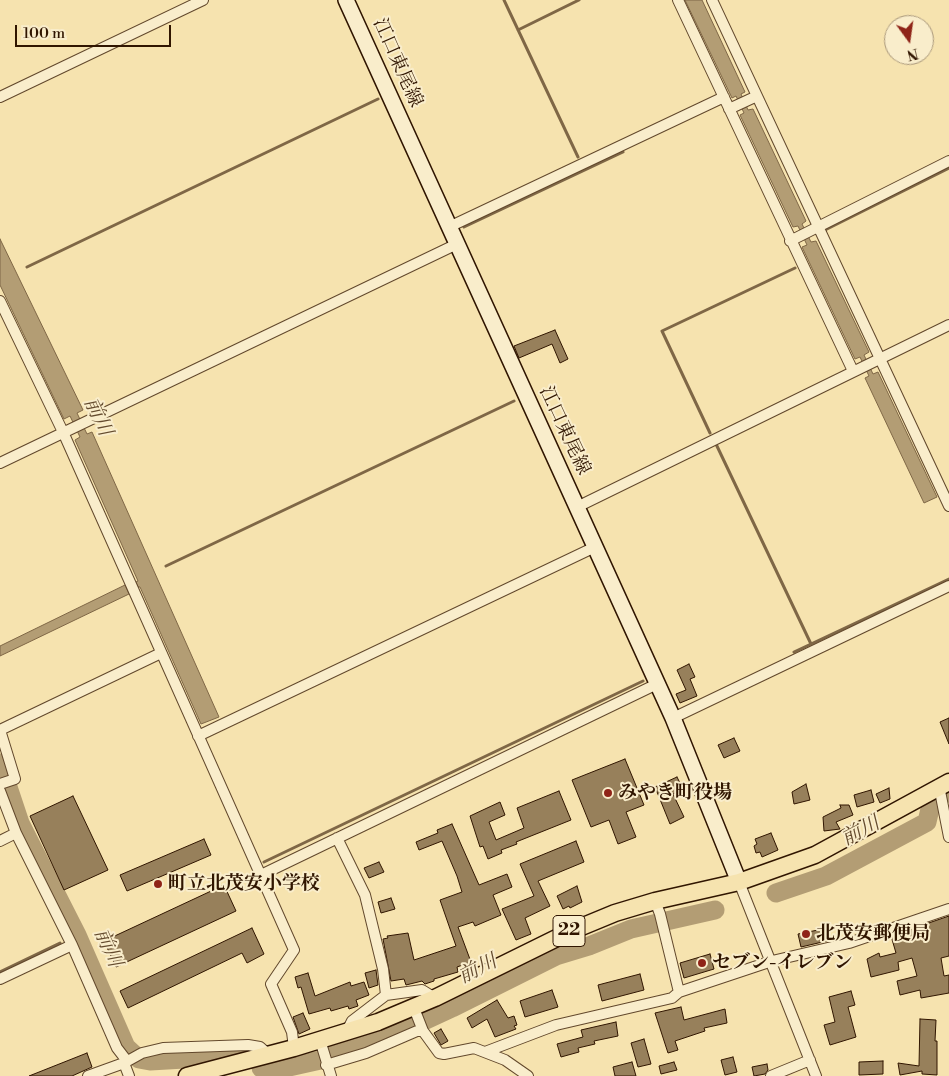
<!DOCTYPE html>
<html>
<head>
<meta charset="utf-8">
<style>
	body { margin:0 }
	#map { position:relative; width:949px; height:1076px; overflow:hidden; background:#f6e3af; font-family:"Libre Bodoni",serif }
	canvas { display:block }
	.north { position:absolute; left:884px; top:15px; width:50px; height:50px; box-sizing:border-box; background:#f9edcb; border:1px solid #a9977a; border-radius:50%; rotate:166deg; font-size:14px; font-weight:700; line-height:20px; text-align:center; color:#301500 }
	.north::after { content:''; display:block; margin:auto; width:18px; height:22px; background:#8f2418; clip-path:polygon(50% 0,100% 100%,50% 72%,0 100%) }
	.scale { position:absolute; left:15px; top:25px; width:156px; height:22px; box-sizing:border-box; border:2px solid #301500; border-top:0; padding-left:6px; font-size:15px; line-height:18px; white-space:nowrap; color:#301500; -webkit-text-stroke:4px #f9edcb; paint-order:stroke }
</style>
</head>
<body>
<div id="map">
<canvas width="949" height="1076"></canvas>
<div class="north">N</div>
<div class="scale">100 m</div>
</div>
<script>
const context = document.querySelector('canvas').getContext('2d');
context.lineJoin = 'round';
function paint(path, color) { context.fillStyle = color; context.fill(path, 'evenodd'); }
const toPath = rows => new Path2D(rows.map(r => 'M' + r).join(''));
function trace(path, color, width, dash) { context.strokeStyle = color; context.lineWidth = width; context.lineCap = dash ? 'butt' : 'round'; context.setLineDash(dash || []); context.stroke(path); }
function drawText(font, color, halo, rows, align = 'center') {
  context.font = font + ' "Libre Bodoni","Noto Serif JP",serif'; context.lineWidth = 4; context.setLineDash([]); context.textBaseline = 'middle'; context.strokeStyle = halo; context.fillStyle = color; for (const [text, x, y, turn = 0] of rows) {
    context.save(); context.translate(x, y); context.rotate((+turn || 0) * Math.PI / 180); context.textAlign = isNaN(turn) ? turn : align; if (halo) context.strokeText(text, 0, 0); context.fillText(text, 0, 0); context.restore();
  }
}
const water = toPath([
	[685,0,702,0,745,92,741,94,748,110,753,109,806,221,802,224,811,242,816,241,869,352,864,355,873,374,878,372,937,497,924,503,865,378,869,376,860,357,855,359,802,247,807,245,798,226,793,227,740,115,744,113,736,96,732,98,685,0],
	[0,239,83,410,77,413,87,434,92,432,219,717,201,724,140,587,138,587,136,582,138,581,75,440,80,437,70,416,64,419,0,285,0,239],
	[125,585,129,594,0,656,0,646,125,585]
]);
paint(water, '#b39d74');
trace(water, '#7f6746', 1);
trace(toPath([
	[504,0,578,157],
	[518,30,579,0],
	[464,227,623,152],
	[825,230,949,168],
	[27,267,378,99],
	[710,433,662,331,795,268],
	[716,444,811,644,794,652],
	[166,566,514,401],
	[811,644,949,579],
	[264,862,643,681],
	[0,972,60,943]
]), '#7f6746', 3);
trace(toPath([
	[0,763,20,823,77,935,126,1047,139,1059,150,1061,236,1056],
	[776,893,826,876,927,822,932,800,949,792],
	[261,1068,289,1067,325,1059,355,1045,411,1027,452,1008,556,956,589,946,631,929,715,910]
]), '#b39d74', 19);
const building = toPath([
	[555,330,568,359,560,363,552,344,519,358,514,346,555,330],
	[689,664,695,677,690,679,697,696,680,703,676,694,686,690,677,670,689,664],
	[949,718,949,744,940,722,949,718],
	[734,738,740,751,724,758,718,745,734,738],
	[625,759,644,805,626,812,636,837,618,844,609,820,591,827,572,780,625,759],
	[677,777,683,789,673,794,684,817,670,824,655,787,677,777],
	[806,784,810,800,794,804,792,792,806,784],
	[889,788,890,799,880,803,876,794,889,788],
	[871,790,874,802,857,807,854,795,871,790],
	[559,791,571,820,516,842,517,844,501,850,502,853,488,859,483,846,480,847,470,816,500,802,505,815,489,822,496,840,524,828,517,808,559,791],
	[73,796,108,870,64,890,30,816,73,796],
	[840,805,849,805,853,815,836,822,840,829,824,831,823,817,841,808,840,805],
	[452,824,479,885,507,874,512,887,493,895,501,915,475,926,473,922,458,927,471,962,457,967,458,972,434,979,434,981,425,984,422,981,406,985,404,979,391,981,383,939,388,938,387,936,408,933,414,960,456,946,440,900,462,892,457,876,442,841,419,850,416,842,438,833,437,830,452,824],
	[771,833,778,850,762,857,760,852,756,853,754,846,757,844,755,839,771,833],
	[204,839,211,855,127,891,120,875,204,839],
	[576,841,584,862,538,881,550,906,525,918,531,934,516,940,502,909,534,896,520,864,576,841],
	[379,862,384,872,369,878,364,868,379,862],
	[224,885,236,911,116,967,104,941,224,885],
	[577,886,582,902,570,908,569,906,563,909,557,896,577,886],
	[391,898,395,909,381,913,378,902,391,898],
	[949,916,949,956,941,958,944,976,949,975,949,993,921,998,920,990,900,995,897,981,917,976,912,958,898,962,899,970,871,977,867,959,879,953,880,957,896,953,891,936,949,916],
	[252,928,264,954,247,963,242,953,128,1008,120,991,252,928],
	[828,928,831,940,801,947,798,934,828,928],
	[710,954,714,969,684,978,680,963,710,954],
	[376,970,378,985,369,988,365,973,376,970],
	[308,973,315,996,350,982,351,986,364,982,369,995,356,1000,358,1006,349,1009,348,1006,331,1011,330,1008,309,1014,301,987,298,988,295,977,308,973],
	[640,974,644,990,602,1001,598,985,640,974],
	[552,990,558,1007,525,1017,520,1001,552,990],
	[851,991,855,1005,848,1007,856,1037,830,1045,824,1025,835,1022,829,997,851,991],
	[497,1000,508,1018,514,1016,517,1025,514,1026,516,1029,495,1037,487,1019,472,1028,467,1018,497,1000],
	[681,1007,684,1020,725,1009,727,1023,704,1028,705,1031,675,1041,678,1050,668,1053,655,1013,681,1007],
	[303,1013,310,1029,299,1034,293,1017,303,1013],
	[920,1019,936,1020,935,1041,937,1041,937,1075,922,1074,922,1071,900,1075,898,1063,919,1066,920,1019],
	[616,1022,618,1036,594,1041,595,1044,578,1048,579,1052,561,1057,557,1044,583,1037,581,1030,616,1022],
	[441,1029,448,1041,441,1045,434,1033,441,1029],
	[644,1039,651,1064,638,1067,631,1043,644,1039],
	[87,1053,92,1067,72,1076,29,1076,87,1053],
	[733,1057,737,1072,725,1075,721,1060,733,1057],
	[883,1061,883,1074,859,1075,859,1062,883,1061],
	[632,1062,636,1076,615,1076,613,1067,632,1062],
	[674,1062,677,1070,661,1074,659,1066,674,1062],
	[767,1064,768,1070,765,1074,754,1076,752,1067,767,1064]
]);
paint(building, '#97805b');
trace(building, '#301500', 1);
const minor = toPath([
	[678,0,853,371],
	[712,0,949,506],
	[0,97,203,0],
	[729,109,757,96],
	[449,227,724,97],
	[790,241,949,161],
	[0,301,63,432,294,950,271,984,292,1032,294,1048],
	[0,463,457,244],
	[577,507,949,325],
	[673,718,949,586],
	[198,736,595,547],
	[0,784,15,779,0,730,161,653],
	[939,786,949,837],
	[0,791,16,833,72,945,117,1048,127,1061],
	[337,838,365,895,383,969,386,995],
	[0,841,16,833],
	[261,875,657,684],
	[739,882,816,1076],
	[655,901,660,914,679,992],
	[0,979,72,945],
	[414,1008,423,1031],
	[346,1033,352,1021,386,995,422,990,435,998],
	[320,1040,331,1076],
	[485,1052,556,1025,672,998,679,992,772,961,849,943,949,909],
	[124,1063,129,1076],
	[326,1065,366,1053,417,1031,423,1031,439,1053,444,1054,474,1048,505,1060,528,1076],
	[88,1076,124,1063,142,1053,163,1048,248,1045,260,1047,269,1055],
	[771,1076,810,1060]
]);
const secondary = toPath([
	[346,0,673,718,739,882]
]);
const primary = toPath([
	[187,1076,294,1048,378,1022,435,998,569,932,615,913,655,901,739,882,815,855,949,782]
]);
trace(minor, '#62482c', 12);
trace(secondary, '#301500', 18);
trace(primary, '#301500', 19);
trace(minor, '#f9edcb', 10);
trace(secondary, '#f9edcb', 15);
trace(primary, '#f6e3af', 16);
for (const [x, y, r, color] of [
	[608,793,5,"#8f2418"],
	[158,884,5,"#8f2418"],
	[806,934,5,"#8f2418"],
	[702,963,5,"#8f2418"]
]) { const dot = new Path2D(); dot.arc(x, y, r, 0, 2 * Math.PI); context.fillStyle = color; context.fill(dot); trace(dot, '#f9edcb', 2); }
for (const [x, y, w] of [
	[569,931,32]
]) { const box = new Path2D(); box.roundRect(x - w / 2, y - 15.5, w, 31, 4); context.fillStyle = '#f9edcb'; context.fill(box); trace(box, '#301500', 1); }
drawText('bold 18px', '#301500', null, [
	["22",569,931]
]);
drawText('19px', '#301500', '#f9edcb', [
	["江口東尾線",397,63,66],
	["江口東尾線",564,431,65]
]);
drawText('bold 19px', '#301500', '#f9edcb', [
	["みやき町役場",618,793],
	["町立北茂安小学校",168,884],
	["北茂安郵便局",816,934],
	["セブン-イレブン",712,963]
], 'left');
drawText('italic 20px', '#644b2e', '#f9edcb', [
	["前川",97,417,65],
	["前川",861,832,-28],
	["前川",107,948,66],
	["前川",478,970,-27]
]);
</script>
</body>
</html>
